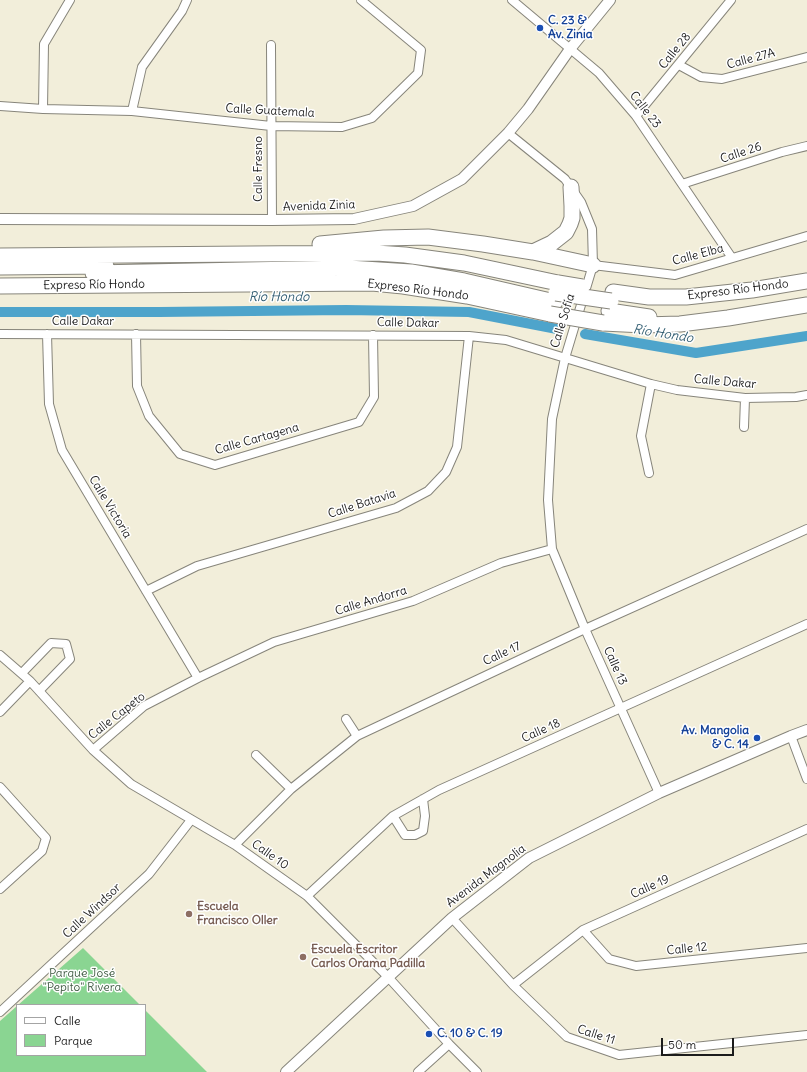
<!DOCTYPE html>
<html>
<head>
<meta charset="utf-8">
<style>
	body { margin:0 }
	#map { position:relative; width:807px; height:1072px; overflow:hidden; background:#f2eeda; font-family:Delius,sans-serif }
	canvas { display:block }
	.legend { position:absolute; left:16px; top:1004px; width:130px; height:52px; box-sizing:border-box; background:#fff; border:1px solid #a4a4a4; margin:0; padding:5px 7px; list-style:none; font-size:12px; color:#1c1c1c }
	.legend li { display:flex; align-items:center; gap:8px; height:20px }
	.legend b { width:20px; border:1px solid #a4a4a4 }
	.scale { position:absolute; left:661px; top:1038px; width:73px; height:18px; box-sizing:border-box; border:2px solid #1c1c1c; border-top:0; padding-left:5px; font-size:12px; line-height:14px; white-space:nowrap; color:#1c1c1c; -webkit-text-stroke:3px #fff; paint-order:stroke }
</style>
</head>
<body>
<div id="map">
<canvas width="807" height="1072"></canvas>
<ul class="legend">
<li><b style="height:5px;background:#fff"></b>Calle</li>
<li><b style="height:11px;background:#8ad592"></b>Parque</li>
</ul>
<div class="scale">50 m</div>
</div>
<script>
const context = document.querySelector('canvas').getContext('2d');
context.lineJoin = 'round';
function paint(path, color) { context.fillStyle = color; context.fill(path, 'evenodd'); }
const toPath = rows => new Path2D(rows.map(r => 'M' + r).join(''));
function trace(path, color, width, dash) { context.strokeStyle = color; context.lineWidth = width; context.lineCap = dash ? 'butt' : 'round'; context.setLineDash(dash || []); context.stroke(path); }
function drawText(font, color, halo, rows, align = 'center') {
  context.font = font + ' Delius,sans-serif'; context.lineWidth = 3; context.setLineDash([]); context.textBaseline = 'middle'; context.strokeStyle = halo; context.fillStyle = color; for (const [text, x, y, turn = 0] of rows) {
    context.save(); context.translate(x, y); context.rotate((+turn || 0) * Math.PI / 180); context.textAlign = isNaN(turn) ? turn : align; if (halo) context.strokeText(text, 0, 0); context.fillText(text, 0, 0); context.restore();
  }
}
paint(toPath([
	[83,948,140,1005,18,1005],
	[17,1006,17,1055,145,1055,145,1010,207,1072,0,1072,0,1021]
]), '#8ad592');
trace(toPath([
	[0,312,159,312,346,310,469,312,557,329],
	[585,334,696,353,807,336]
]), '#4ea4cb', 10);
const minor = toPath([
	[512,0,599,73,636,116,732,258],
	[271,45,272,220],
	[679,65,701,77,722,79,807,57],
	[0,106,43,109,132,111,271,126,342,127,372,118,418,73,421,50,361,0],
	[43,109,44,44,70,0],
	[132,111,142,67,182,11,187,0],
	[636,116,731,0],
	[508,133,565,179,581,202,592,229,593,265,565,358,552,419,548,500,552,549,585,629,659,793],
	[682,184,782,152,807,146],
	[593,265,675,275,807,236],
	[0,334,469,336,506,340,651,384,677,390,745,398,796,397,807,395],
	[47,334,49,404,62,450,198,678],
	[136,334,137,386,149,416,180,454,215,465,359,422,374,397,373,335],
	[744,427,745,398],
	[649,473,641,436,651,384],
	[146,591,197,566,396,508,428,491,446,472,457,447,469,336],
	[0,655,30,681,93,750,131,784,235,845,307,896,388,977,449,1044,477,1072],
	[22,673,51,643,66,644,70,659,39,691],
	[0,712,30,681],
	[346,719,357,736],
	[791,736,807,779],
	[93,750,144,706,198,678,274,642,413,601,501,563,552,549],
	[256,755,291,789],
	[0,787,46,838,42,851,0,889],
	[393,816,405,835,415,835,423,831,425,816,423,799],
	[235,845,291,789,357,736,585,629,807,529],
	[307,896,393,816,439,790,807,624],
	[452,918,513,985,567,1037,619,1055,807,1035],
	[583,930,609,959,636,966,807,948],
	[513,985,583,930,807,829],
	[0,1012,149,874,191,820],
	[418,1072,449,1044]
]);
const tertiary = toPath([
	[0,219,272,220,354,219,413,206,462,179,508,133,528,109,570,49,610,0],
	[286,1072,452,918,529,858,659,793,791,736,807,730]
]);
const motorway = toPath([
	[320,244,384,238,428,237,483,244,533,252,552,243,566,232,570,224,572,218,572,206,571,187],
	[533,252,593,265],
	[0,256,376,253,405,255,464,263,558,283],
	[0,267,106,266],
	[93,273,348,268,411,272,464,281,555,302],
	[0,286,372,283,403,286,467,296,550,314],
	[613,292,649,297,686,297,752,290,807,281],
	[609,311,649,317],
	[603,323,644,325,680,324,728,318,807,305]
]);
trace(minor, '#87857b', 10);
trace(tertiary, '#87857b', 12);
trace(motorway, '#87857b', 17);
trace(minor, '#fff', 8);
trace(tertiary, '#fff', 10);
trace(motorway, '#fff', 15);
const motorwayBridge = toPath([
	[558,283,582,287],
	[556,293,611,301],
	[550,314,603,323]
]);
trace(motorwayBridge, '#87857b', 17, []);
trace(motorwayBridge, '#fff', 15);
for (const [x, y, r, color] of [
	[540,28,4,"#1a4fb4"],
	[757,738,4,"#1a4fb4"],
	[189,914,4,"#8d6e63"],
	[303,957,4,"#8d6e63"],
	[429,1034,4,"#1a4fb4"]
]) { const dot = new Path2D(); dot.arc(x, y, r, 0, 2 * Math.PI); context.fillStyle = color; context.fill(dot); trace(dot, '#fff', 1.5); }
drawText('bold 12px', '#164399', '#fff', [
	["C. 23 &",548,21],
	["Av. Zinia",548,35],
	["Av. Mangolia",749,731,"right"],
	["& C. 14",749,745,"right"],
	["C. 10 & C. 19",437,1034]
], 'left');
drawText('12px', '#1c1c1c', '#fff', [
	["Calle 28",675,51,-51],
	["Calle 27A",751,59,-15],
	["Calle 23",645,110,52],
	["Calle Guatemala",270,111,3],
	["Calle 26",741,153,-18],
	["Calle Fresno",259,169,-90],
	["Avenida Zinia",319,206,-2],
	["Calle Elba",698,255,-15],
	["Expreso Río Hondo",94,285,-1],
	["Expreso Río Hondo",418,290,7],
	["Expreso Río Hondo",738,290,-7],
	["Calle Sofía",563,321,-73],
	["Calle Dakar",83,322],
	["Calle Dakar",408,323,1],
	["Calle Dakar",725,382,5],
	["Calle Cartagena",257,439,-16],
	["Calle Batavia",362,504,-18],
	["Calle Victoria",110,507,59],
	["Calle Andorra",371,601,-17],
	["Calle 17",502,654,-25],
	["Calle 13",615,666,66],
	["Calle Capeto",117,716,-38],
	["Calle 18",541,731,-24],
	["Calle 10",270,855,35],
	["Avenida Magnolia",486,876,-37],
	["Calle 19",650,887,-24],
	["Calle Windsor",92,911,-43],
	["Calle 12",687,949,-6],
	["Calle 11",596,1035,18]
]);
drawText('bold 12px', '#785e54', '#fff', [
	["Escuela",197,907],
	["Francisco Oller",197,921],
	["Escuela Escritor",311,950],
	["Carlos Orama Padilla",311,964]
], 'left');
drawText('12px', '#425d45', '#fff', [
	["Parque José",82,974],
	["\"Pepito\" Rivera",82,988]
]);
drawText('italic 13px', '#356074', '#fff', [
	["Río Hondo",279,297],
	["Río Hondo",663,334,9]
]);
</script>
</body>
</html>
